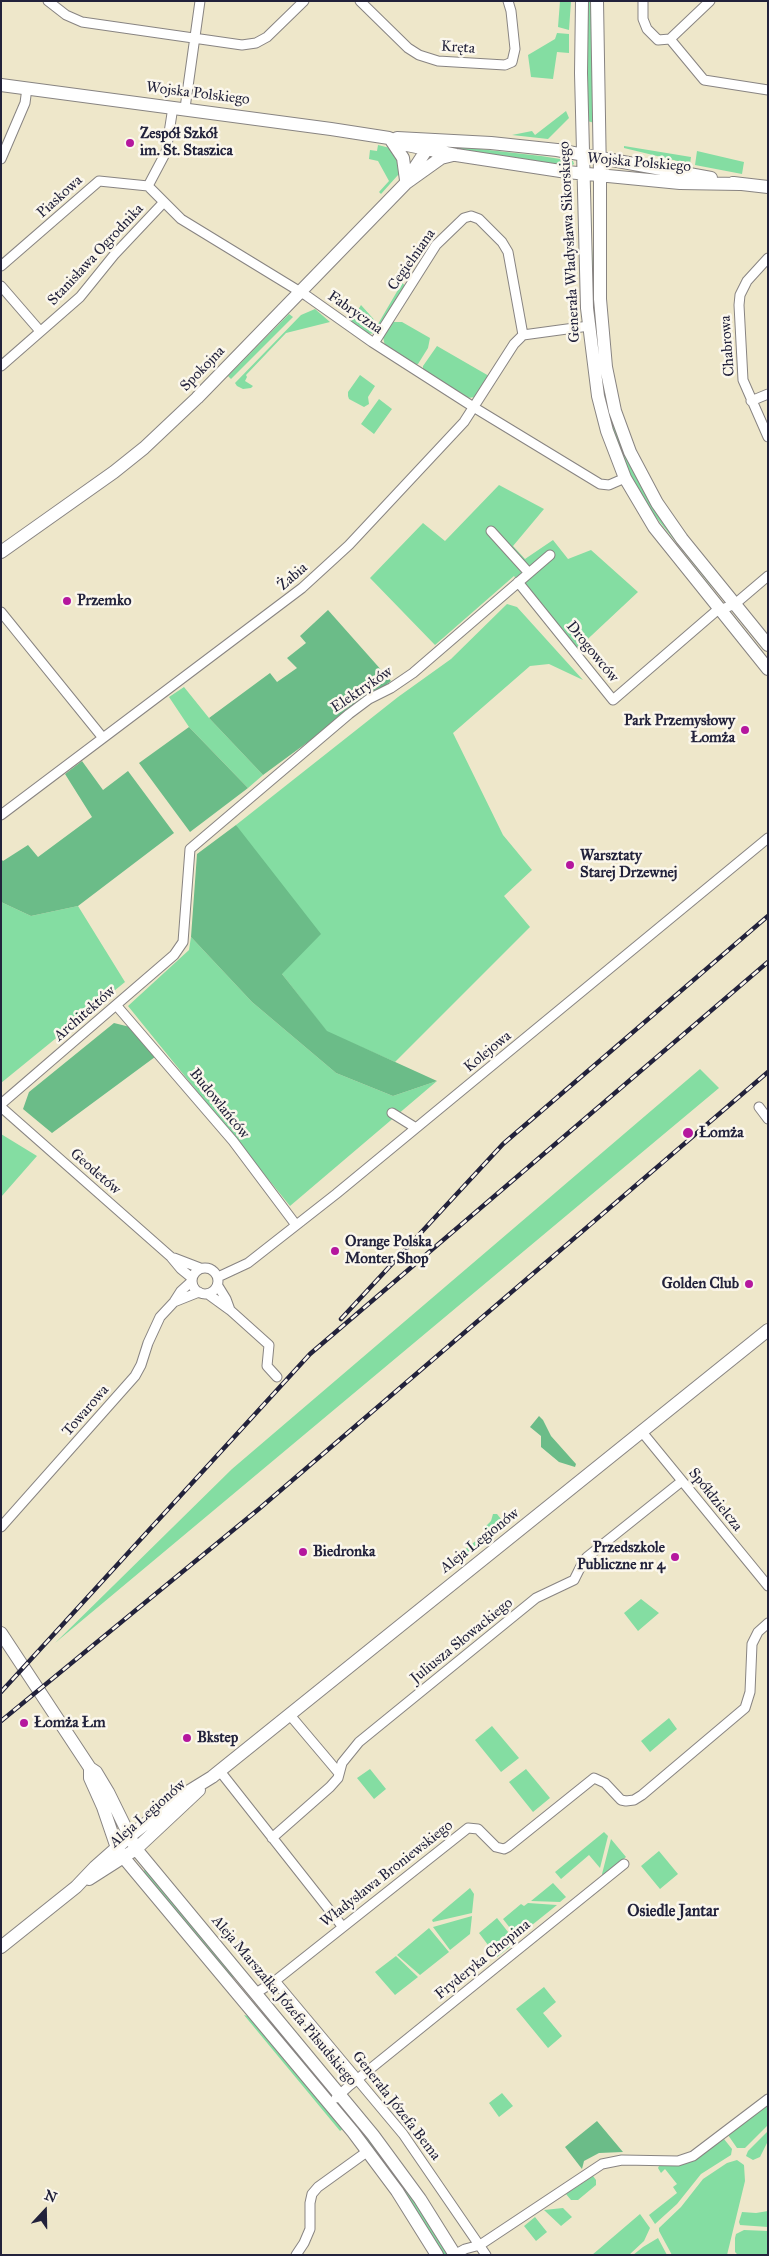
<!DOCTYPE html>
<html>
<head>
<meta charset="utf-8">
<style>
	body { margin:0 }
	#map { position:relative; width:769px; height:2256px; overflow:hidden; background:#eee7ca; font-family:"IM FELL Great Primer",serif }
	canvas { display:block }
	.frame { position:absolute; inset:0; border:2px solid #22223b; pointer-events:none }
	.north { position:absolute; left:20px; top:2186px; width:50px; height:50px; -webkit-text-stroke:4px #fbf7ec; paint-order:stroke; rotate:21deg; font-size:14px; font-weight:700; line-height:20px; text-align:center; color:#22223b }
	.north::after { content:''; display:block; margin:auto; width:18px; height:22px; background:#22223b; clip-path:polygon(50% 0,100% 100%,50% 72%,0 100%) }
</style>
</head>
<body>
<div id="map">
<canvas width="769" height="2256"></canvas>
<div class="frame"></div>
<div class="north">N</div>
</div>
<script>
const context = document.querySelector('canvas').getContext('2d');
context.lineJoin = 'round';
function paint(path, color) { context.fillStyle = color; context.fill(path, 'evenodd'); }
const toPath = rows => new Path2D(rows.map(r => 'M' + r).join(''));
function trace(path, color, width, dash) { context.strokeStyle = color; context.lineWidth = width; context.lineCap = dash ? 'butt' : 'round'; context.setLineDash(dash || []); context.stroke(path); }
function drawText(font, color, halo, rows, align = 'center') {
  context.font = font + ' "IM FELL Great Primer",serif'; context.lineWidth = 5; context.setLineDash([]); context.textBaseline = 'middle'; context.strokeStyle = halo; context.fillStyle = color; for (const [text, x, y, turn = 0] of rows) {
    context.save(); context.translate(x, y); context.rotate((+turn || 0) * Math.PI / 180); context.textAlign = isNaN(turn) ? turn : align; if (halo) context.strokeText(text, 0, 0); context.fillText(text, 0, 0); context.restore();
  }
}
paint(toPath([
	[560,1,571,1,569,30,558,27],
	[588,1,592,1,595,123,587,121],
	[557,33,569,34,569,53,557,52,553,79,531,77,528,55,555,39],
	[566,111,569,118,548,139,512,135,532,131,535,135],
	[378,145,390,148,397,153,401,177,398,175,381,194,379,192,389,181,378,161,369,159,370,150,377,151],
	[445,145,541,156,573,161,574,164,571,166,446,147],
	[624,146,691,157,690,164,624,148],
	[697,151,744,162,742,174,695,165],
	[590,181,594,310,602,373,612,417,713,585,711,586,651,511,628,473,605,409,593,329],
	[402,283,406,286,376,333,367,334,350,323,361,305,378,324],
	[315,309,330,322,286,333,246,375,247,377,245,381,253,386,251,388,243,389,237,386,235,383,301,315],
	[289,314,293,317,231,379,228,376],
	[392,322,402,322,430,338,428,348,418,364,415,365,385,346,383,337],
	[437,346,489,376,476,397,467,398,423,370,423,366],
	[360,375,375,386,368,397,369,404,364,407,349,399,348,396,348,392],
	[379,399,392,409,374,434,361,424],
	[499,485,544,509,513,546,525,559,553,540,568,559,591,550,638,592,576,650,514,576,435,645,370,578,423,523,445,541],
	[507,604,517,607,583,680,549,664,530,666,453,733,503,835,532,870,504,896,530,927,395,1062,327,1032,282,974,236,825,398,697,451,659],
	[184,687,209,718,263,775,248,788,189,727,169,697],
	[1,902,31,916,78,906,125,982,1,1083],
	[191,937,252,1002,336,1073,393,1096,437,1081,290,1206,128,1006,189,950],
	[700,1069,719,1088,55,1643,232,1469],
	[1,1134,37,1156,1,1197],
	[493,1514,497,1514,501,1519,501,1529,450,1567,446,1567,445,1561,452,1560,488,1531,485,1527,491,1521],
	[641,1599,659,1613,638,1631,624,1613],
	[669,1718,677,1729,650,1752,641,1741],
	[492,1726,519,1758,501,1772,475,1740],
	[370,1769,386,1789,374,1799,357,1778],
	[526,1769,550,1798,533,1812,509,1782],
	[604,1832,608,1836,600,1868,589,1855,561,1879,555,1872],
	[611,1839,626,1857,603,1876,602,1874],
	[659,1851,678,1874,660,1889,641,1866],
	[146,1869,235,1976,231,1979,141,1873],
	[553,1883,566,1897,560,1902,531,1901],
	[470,1888,474,1894,472,1913,433,1922,432,1920],
	[528,1903,557,1905,517,1937,503,1919,521,1904,524,1906],
	[472,1916,470,1934,450,1950,433,1927],
	[497,1918,516,1942,497,1957,479,1933],
	[429,1928,449,1952,420,1975,397,1955],
	[396,1956,418,1977,395,1995,375,1972],
	[544,1987,556,2002,543,2013,562,2036,548,2048,516,2009],
	[244,2015,251,2017,344,2128,340,2131],
	[502,2093,513,2106,499,2117,489,2103],
	[338,2102,402,2181,448,2253,447,2255,443,2255,338,2107],
	[768,2103,768,2125,745,2148,737,2148,728,2135],
	[768,2131,768,2141,760,2157,753,2160,746,2156,748,2151],
	[724,2139,732,2149,731,2155,701,2174,677,2204,655,2224,649,2215,677,2193,673,2187,677,2184,665,2169,661,2173,658,2168,659,2166,676,2165,692,2161],
	[737,2160,744,2165,745,2181,727,2255,672,2255,659,2231,659,2228,681,2207,703,2179,727,2163],
	[593,2176,596,2180,596,2185,578,2200,571,2200,566,2194],
	[563,2208,572,2217,561,2226,544,2210],
	[768,2211,768,2227,740,2225,739,2222,742,2212,756,2213],
	[640,2214,650,2228,644,2241,629,2255,592,2255],
	[535,2217,547,2232,536,2241,524,2226],
	[744,2230,768,2231,768,2255,738,2255,735,2252,735,2238,736,2234],
	[658,2238,667,2255,633,2255,643,2247]
]), '#84dda2');
paint(toPath([
	[328,610,391,681,263,775,209,718,270,673,277,682,297,668,287,658,306,643,300,636],
	[189,727,248,788,190,832,139,763],
	[82,761,103,790,128,771,174,833,78,906,31,916,1,902,1,859,3,861,28,845,38,857,92,817,65,774],
	[236,825,321,934,282,974,327,1031,437,1081,393,1096,336,1073,252,1002,191,937,197,854],
	[114,1023,138,1029,159,1054,52,1133,23,1109,29,1092],
	[539,1416,543,1420,551,1436,576,1464,575,1467,559,1462,541,1447,541,1436,530,1427],
	[597,2121,623,2152,599,2153,584,2161,582,2169,565,2147]
]), '#6bbc88');
const street = toPath([
	[48,1,66,15,82,22,242,45,256,43,267,37,304,1],
	[360,1,408,48,419,55,438,61,505,65,512,62,515,49,511,11,508,1],
	[643,1,643,19,647,29,658,40,670,39],
	[710,1,670,39,704,80,768,90],
	[173,107,166,152,148,186,181,219,307,296,372,342,475,408,600,484,609,485,625,478],
	[185,108,200,1],
	[1,159,25,103,27,88],
	[768,258,747,281,740,295,739,305,743,380,768,437],
	[1,266,99,181,148,186],
	[1,286,40,331],
	[523,335,589,326],
	[1,366,80,297,114,255,164,202],
	[751,401,768,394],
	[491,531,529,573],
	[518,582,613,700,715,612,735,604,768,576],
	[1,612,103,738],
	[1,815,302,588,349,545,464,422,514,344,523,335,508,252,502,242,479,219,471,216,464,218,436,245,374,343],
	[116,1005,233,1141,296,1225],
	[1,1104,174,955,183,942,190,849,349,714,369,699,391,688,413,673,550,555],
	[1,1107,171,1257,181,1269,192,1278],
	[759,1107,768,1119],
	[392,1113,416,1128],
	[174,1258,200,1268],
	'192 1281a13 13 0 1 1 26 0a13 13 0 1 1-26 0Z',
	[218,1277,248,1263,336,1194,768,838],
	[218,1286,226,1299,230,1310],
	[208,1294,230,1310,269,1345,267,1366,277,1377],
	[174,1302,199,1292],
	[642,1432,768,1586],
	[1,1527,135,1376,141,1365,148,1343,160,1317,174,1302,181,1291,192,1281],
	[289,1714,338,1772],
	[219,1770,342,1926],
	[272,1838,330,1787,338,1778,342,1763,359,1742,536,1598,574,1580,583,1562,587,1557,682,1481],
	[275,1981,403,2134,486,2255],
	[256,1993,275,1981,468,1828,478,1829,496,1847,504,1849,508,1847,594,1778,605,1783,621,1800,626,1801,634,1800,642,1795,745,1708,750,1692,752,1644,758,1632,768,1623],
	[336,2098,349,2086,624,1864],
	[296,2255,304,2243,310,2229,310,2203,312,2194,318,2187,368,2151],
	[454,2255,465,2249,480,2245,602,2164,622,2160,678,2161,693,2156,768,2099]
]);
const secondary = toPath([
	[582,1,581,73,587,308,598,396,607,431,625,478,654,527,768,669],
	[597,1,600,176,600,299,606,367,615,411,630,452,657,503,682,539,768,645],
	[1,85,331,129,389,138,407,145,456,155,567,172,680,183,740,184],
	[397,138,491,143,557,150,711,178],
	[391,140,403,158,406,180],
	[408,178,431,143],
	[733,183,768,187],
	[1,552,114,472,144,448,197,398,406,183,441,158,453,155],
	[1,1633,90,1768,96,1772,108,1792,136,1849,373,2135,420,2199,455,2255],
	[90,1768,90,1778,103,1807,117,1848,124,1858,353,2132,397,2191,437,2255],
	[89,1879,136,1849,199,1790],
	[1,1947,76,1887,95,1867,130,1836,178,1798,212,1777,768,1330]
]);
trace(street, '#888482', 11);
trace(secondary, '#888482', 14);
trace(street, '#fff', 9);
trace(secondary, '#fff', 12);
const rail = toPath([
	[341,1319,503,1144,768,916],
	[1,1692,310,1354,768,962],
	[1,1721,260,1508,768,1072]
]);
trace(rail, '#22223b', 4.5);
trace(rail, '#fbf7ec', 2.5, [8]);
for (const [x, y, r, color] of [
	[130,143,5,"#b5179e"],
	[67,601,5,"#b5179e"],
	[745,730,5,"#b5179e"],
	[570,865,5,"#b5179e"],
	[688,1133,6,"#b5179e"],
	[335,1251,5,"#b5179e"],
	[749,1284,5,"#b5179e"],
	[303,1552,5,"#b5179e"],
	[675,1557,5,"#b5179e"],
	[24,1723,5,"#b5179e"],
	[187,1738,5,"#b5179e"]
]) { const dot = new Path2D(); dot.arc(x, y, r, 0, 2 * Math.PI); context.fillStyle = color; context.fill(dot); trace(dot, '#fbf7ec', 2); }
drawText('15px', '#22223b', '#fbf7ec', [
	["Kręta",458,48,4],
	["Wojska Polskiego",198,94,7],
	["Wojska Polskiego",639,163,5],
	["Piaskowa",60,197,-42],
	["Generała Władysława Sikorskiego",570,242,-93],
	["Stanisława Ogrodnika",96,255,-47],
	["Cegielniana",412,260,-55],
	["Fabryczna",355,313,35],
	["Chabrowa",728,346,-94],
	["Spokojna",203,369,-46],
	["Żabia",293,577,-41],
	["Drogowców",592,652,51],
	["Elektryków",362,690,-34],
	["Architektów",85,1014,-41],
	["Kolejowa",488,1052,-39],
	["Budowlańców",219,1104,51],
	["Geodetów",95,1172,41],
	["Towarowa",86,1411,-49],
	["Spółdzielcza",715,1500,51],
	["Aleja Legionów",480,1541,-38],
	["Juliusza Słowackiego",462,1641,-39],
	["Aleja Legionów",148,1814,-41],
	["Władysława Broniewskiego",387,1874,-38],
	["Fryderyka Chopina",483,1960,-39],
	["Aleja Marszałka Józefa Piłsudskiego",284,2001,50],
	["Generała Józefa Bema",396,2106,52]
]);
drawText('bold 15px', '#22223b', '#fbf7ec', [
	["Zespół Szkół",140,134],
	["im. St. Staszica",140,151],
	["Przemko",77,601],
	["Park Przemysłowy",735,721,"right"],
	["Łomża",735,738,"right"],
	["Warsztaty",580,856],
	["Starej Drzewnej",580,873],
	["Łomża",699,1133],
	["Orange Polska",345,1242],
	["Monter Shop",345,1259],
	["Golden Club",739,1284,"right"],
	["Przedszkole",665,1548,"right"],
	["Publiczne nr 4",665,1565,"right"],
	["Biedronka",313,1552],
	["Łomża Łm",34,1723],
	["Bkstep",197,1738]
], 'left');
drawText('bold 16px', '#22223b', '#fbf7ec', [
	["Osiedle Jantar",673,1912]
]);
</script>
</body>
</html>
